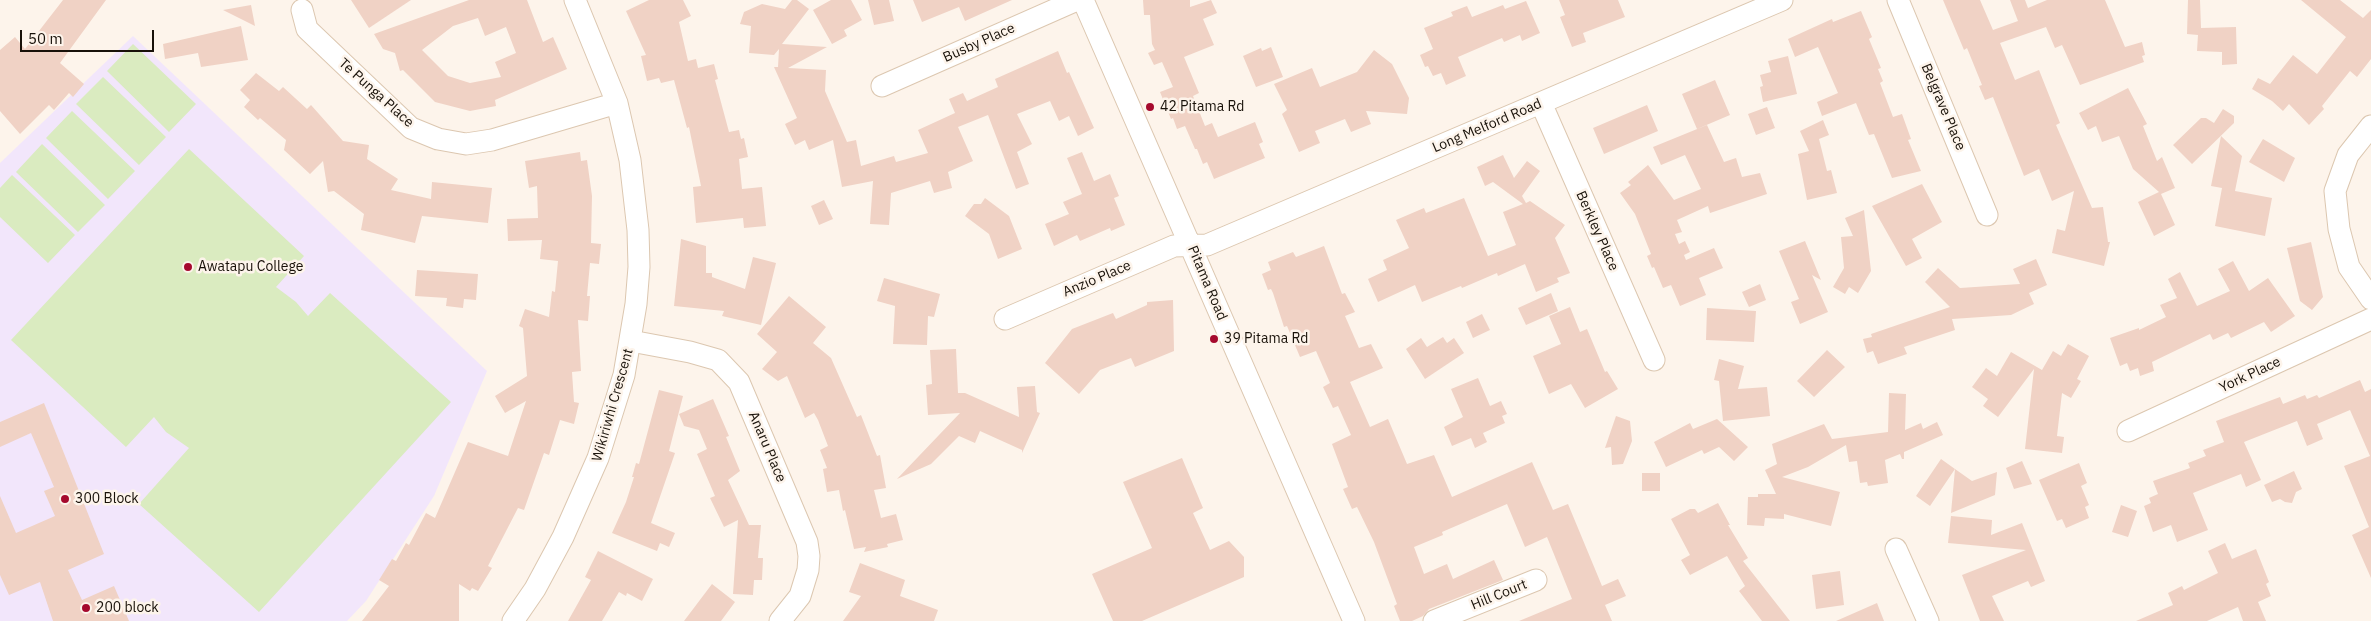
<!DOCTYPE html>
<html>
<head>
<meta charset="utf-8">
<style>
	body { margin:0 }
	#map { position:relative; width:2371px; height:621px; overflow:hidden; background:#fdf4eb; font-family:"IBM Plex Sans",sans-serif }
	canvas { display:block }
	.scale { position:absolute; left:20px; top:30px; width:134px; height:22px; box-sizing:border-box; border:2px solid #181109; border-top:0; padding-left:6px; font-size:15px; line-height:18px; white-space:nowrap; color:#181109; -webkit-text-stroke:4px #fdf4eb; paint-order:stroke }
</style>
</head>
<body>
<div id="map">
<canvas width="2371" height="621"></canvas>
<div class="scale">50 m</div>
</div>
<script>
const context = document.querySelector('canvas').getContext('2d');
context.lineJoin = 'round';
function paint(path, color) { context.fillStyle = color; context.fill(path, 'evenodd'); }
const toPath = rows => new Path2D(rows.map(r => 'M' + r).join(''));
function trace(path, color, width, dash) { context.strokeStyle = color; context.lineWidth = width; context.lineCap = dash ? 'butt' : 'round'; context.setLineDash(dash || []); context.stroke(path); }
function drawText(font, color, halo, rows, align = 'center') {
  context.font = font + ' "IBM Plex Sans",sans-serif'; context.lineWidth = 5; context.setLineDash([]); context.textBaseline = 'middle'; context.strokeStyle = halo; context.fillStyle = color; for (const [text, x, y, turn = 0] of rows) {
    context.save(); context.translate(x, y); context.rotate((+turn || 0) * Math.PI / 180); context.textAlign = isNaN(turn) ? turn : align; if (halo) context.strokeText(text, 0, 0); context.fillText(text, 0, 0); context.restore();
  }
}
paint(toPath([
	[133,36,487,371,434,496,366,601,347,621,0,621,0,163]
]), '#f2e6fb');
paint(toPath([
	[133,44,196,104,169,132,107,71],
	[103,77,166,137,139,165,76,104],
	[72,111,135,171,108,199,46,138],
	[42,144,105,205,78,232,16,172],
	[189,149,304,256,276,287,296,302,308,316,330,293,451,402,259,612,139,504,189,448,166,432,154,417,126,447,11,340],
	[12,175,75,235,48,263,0,217,0,188]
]), '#daebc0');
paint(toPath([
	[63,0,106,0,60,63,84,84,73,97,69,93,54,110,49,105,20,134,0,111,0,50,15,37,25,49],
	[351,0,411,0,369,28],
	[469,0,527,0,543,42,553,37,567,69,495,100,496,106,470,111,435,102,403,70,400,71,395,53,383,49,374,34],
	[478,18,485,36,506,27,516,53,495,62,501,77,470,83,448,76,422,50,453,26],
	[649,0,683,0,691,16,679,22,688,61,696,59,698,68,714,64,718,79,715,80,729,132,739,130,741,139,744,138,748,157,739,159,742,189,762,187,766,226,744,228,743,218,696,223,693,187,701,186,689,127,687,128,674,80,661,83,659,78,647,81,641,56,646,55,626,11],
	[792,0,797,0,809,9,782,44,827,47,788,68,826,70,825,91,847,142,856,140,861,166,894,156,896,162,928,153,918,130,955,113,949,99,963,93,967,101,998,87,995,79,1058,51,1067,73,1069,72,1094,128,1078,136,1069,116,1059,121,1050,101,1017,114,1032,144,1017,152,1029,184,1016,189,988,115,958,127,973,161,948,172,952,188,934,193,930,181,891,193,889,225,870,224,873,181,842,187,833,140,809,150,805,140,795,145,785,124,797,118,774,67,778,67,779,49,774,55,749,53,751,26,740,24,744,12,762,4,785,9],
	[831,0,851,0,862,20,844,30,847,36,832,44,813,10],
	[868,0,889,0,894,21,874,25],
	[913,0,1012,0,965,21,959,7,922,22],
	[1143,0,1190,0,1190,7,1211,0,1217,13,1203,19,1214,45,1184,57,1199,93,1193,96,1205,126,1212,123,1218,137,1255,122,1263,142,1259,144,1265,158,1214,179,1207,162,1203,164,1197,149,1195,149,1185,126,1177,129,1173,118,1171,119,1160,92,1173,87,1162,62,1154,65,1148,53,1155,50,1152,44,1150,15,1144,15],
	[1559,0,1618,0,1625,17,1583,33,1586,42,1572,47,1560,17,1565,15],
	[1943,0,1980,0,1993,30,2018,21,2010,0,2025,0,2028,8,2047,0,2105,0,2125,47,2142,42,2145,55,2142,56,2144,62,2080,85,2062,45,2055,48,2046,27,2000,43,2015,80,2039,70,2060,123,2056,125,2092,208,2103,207,2108,242,2110,242,2104,266,2052,253,2057,229,2065,231,2074,191,2052,201,2039,169,2024,176,1993,97,1985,100,1979,86,1982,85,1967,48,1964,50],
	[2188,0,2200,0,2201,28,2236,27,2237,64,2222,65,2222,52,2197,51,2198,35,2187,34],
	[2301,0,2340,0,2363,18,2371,10,2371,59,2357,77,2350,71,2322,106,2324,109,2309,125,2289,104,2283,111,2272,101,2252,89,2258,78,2270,84,2293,55,2317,74,2346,37],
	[1526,1,1540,33,1522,41,1520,35,1504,42,1502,38,1458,57,1466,76,1446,85,1441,73,1433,76,1428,66,1425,67,1420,55,1433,49,1424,28,1453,16,1451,12,1467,6,1472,17,1503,5,1505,9],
	[251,5,255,26,223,10],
	[1861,11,1872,37,1869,39,1881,68,1878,69,1883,81,1880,83,1893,117,1902,114,1911,139,1908,140,1921,171,1892,178,1874,134,1869,135,1856,103,1822,116,1817,102,1838,93,1818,47,1795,57,1788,39,1832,19,1833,22],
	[241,26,248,60,201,67,198,53,165,59,163,44],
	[1271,47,1283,77,1256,87,1243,56,1261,48,1262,51],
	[1374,50,1392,64,1409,98,1407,114,1366,111,1371,124,1351,132,1345,119,1315,131,1320,143,1299,152,1282,114,1287,110,1274,84,1312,68,1320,87,1357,72],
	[1788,56,1797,94,1763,102,1760,87,1763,86,1760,75,1771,72,1768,61],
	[256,73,279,91,283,87,307,109,311,105,343,141,369,145,367,159,398,179,391,190,431,199,432,182,492,188,488,223,422,216,415,243,361,230,364,214,334,191,328,192,323,161,310,174,284,150,286,140,260,118,258,120,244,107,250,100,240,90],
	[1715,80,1730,115,1697,129,1682,94],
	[2128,88,2147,124,2143,126,2157,161,2162,157,2175,188,2161,194,2175,225,2154,236,2138,202,2159,192,2133,169,2119,136,2102,142,2096,126,2088,130,2079,113],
	[1647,105,1658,131,1604,154,1593,128],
	[1767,107,1775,128,1756,135,1748,114],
	[2223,109,2234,116,2234,123,2192,164,2173,145,2201,118,2206,118,2214,123],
	[1823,120,1829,135,1819,139,1827,171,1831,170,1837,193,1807,200,1798,154,1809,151,1800,131],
	[1707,125,1724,162,1736,158,1742,177,1760,173,1767,194,1710,213,1708,206,1677,220,1682,232,1675,234,1679,244,1685,241,1690,252,1684,255,1686,260,1714,248,1723,268,1699,278,1706,295,1680,306,1671,285,1663,288,1654,267,1652,268,1647,256,1651,254,1635,214,1620,193,1631,185,1628,182,1648,165,1674,200,1701,189,1685,155,1661,165,1653,147],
	[2221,136,2242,156,2235,191,2272,198,2265,236,2215,226,2222,188,2211,186],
	[2263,139,2295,158,2284,182,2249,162],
	[580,152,581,161,587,160,592,196,591,243,601,244,599,264,590,263,587,296,590,296,588,321,578,320,581,371,572,372,574,402,579,403,574,424,560,420,549,455,544,453,524,510,518,508,488,566,492,568,478,591,472,588,470,591,459,584,459,621,362,621,389,586,379,580,392,559,396,561,406,543,409,545,426,513,435,518,468,442,508,456,526,401,505,413,495,396,527,376,523,328,519,326,525,309,549,317,552,291,555,292,558,261,540,259,542,240,508,241,507,219,538,218,537,186,529,188,525,161],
	[1082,152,1094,181,1110,174,1119,196,1114,198,1125,225,1111,231,1110,228,1080,241,1077,235,1054,246,1045,224,1069,214,1063,202,1082,194,1067,158],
	[1503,155,1514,178,1527,161,1540,171,1522,196,1526,203,1530,201,1565,225,1555,238,1570,273,1557,278,1559,282,1536,292,1525,264,1498,276,1497,273,1462,288,1461,286,1422,302,1415,285,1378,302,1368,279,1387,270,1383,260,1409,248,1396,220,1424,208,1426,213,1464,198,1488,256,1516,245,1503,212,1523,204,1493,182,1485,186,1477,167],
	[1922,184,1942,222,1912,239,1922,258,1906,266,1872,206],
	[985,198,1009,216,1022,249,998,259,989,234,965,216,974,204,981,204],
	[824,200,833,219,819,225,811,206],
	[1864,210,1871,271,1858,293,1849,287,1845,294,1833,287,1844,268,1841,237,1853,236,1845,218],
	[681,239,706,246,706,273,712,273,712,277,745,289,753,257,776,263,761,325,722,316,724,311,674,306],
	[1805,241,1821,280,1812,275,1828,312,1800,324,1791,302,1799,299,1779,251],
	[2311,242,2323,297,2312,310,2300,301,2287,248],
	[1324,246,1342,294,1345,293,1355,312,1345,316,1359,348,1371,344,1383,368,1350,382,1370,427,1388,419,1407,464,1434,455,1452,497,1532,462,1553,510,1568,504,1602,586,1618,579,1626,596,1605,605,1612,621,1519,621,1572,599,1547,537,1525,547,1507,504,1442,532,1443,535,1414,547,1424,574,1447,564,1453,579,1494,560,1503,580,1429,609,1423,616,1412,621,1400,621,1394,606,1397,604,1374,542,1357,507,1352,509,1343,489,1348,487,1332,444,1351,435,1338,406,1333,408,1323,387,1330,383,1316,351,1300,357,1287,326,1284,327,1273,293,1271,289,1268,290,1262,274,1271,270,1268,262,1293,252,1296,257],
	[2036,259,2047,285,2029,293,2034,304,2011,315,1952,319,1955,330,1904,347,1907,354,1878,364,1873,351,1867,353,1863,339,1872,337,1871,334,1950,307,1925,282,1938,268,1960,288,2020,284,2013,269],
	[2233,261,2249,291,2268,278,2295,316,2271,332,2264,322,2231,338,2228,333,2213,340,2210,334,2152,362,2154,371,2140,376,2138,368,2130,371,2127,363,2120,366,2110,338,2139,328,2139,330,2166,317,2160,305,2177,298,2168,279,2180,272,2197,306,2230,291,2218,269],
	[417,270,478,274,476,300,464,299,463,308,446,306,447,298,415,296],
	[884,278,940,294,934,317,928,316,927,345,893,344,895,306,877,301],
	[1760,284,1766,300,1749,307,1742,292],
	[1551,293,1558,311,1526,325,1518,308],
	[789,296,826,327,813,343,831,358,857,417,861,415,877,456,880,455,886,488,874,490,881,518,896,514,903,540,887,544,888,547,864,552,866,547,854,549,845,510,843,511,839,490,827,492,823,469,827,468,820,450,828,446,818,420,814,413,805,418,787,376,778,381,762,369,777,352,757,334],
	[1173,300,1174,351,1135,367,1131,358,1100,370,1079,394,1045,363,1072,329,1113,313,1116,319,1147,305,1147,302],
	[1570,307,1580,332,1587,329,1605,372,1607,371,1618,389,1585,408,1571,384,1549,394,1533,356,1561,344,1549,316],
	[1707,308,1756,311,1754,342,1706,340],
	[1482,314,1490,330,1473,338,1466,322],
	[1443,337,1447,343,1454,338,1464,353,1425,379,1406,349,1421,338,1427,347],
	[2068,344,2089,356,2077,379,2081,381,2071,398,2062,393,2057,436,2064,437,2062,453,2025,449,2034,369,1998,417,1983,406,1988,399,1972,387,1986,368,1997,376,2011,352,2042,370,2053,351,2061,356],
	[956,349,958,393,965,393,1019,417,1017,387,1035,386,1037,412,1040,413,1022,453,1022,450,980,431,975,443,959,436,931,464,897,479,960,413,928,415,926,385,932,384,930,350],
	[1827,350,1845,367,1814,397,1797,381],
	[1719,359,1744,366,1738,389,1767,387,1770,416,1723,421,1719,381,1714,380],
	[1478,378,1490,406,1501,401,1507,414,1502,416,1505,423,1483,433,1487,442,1475,448,1471,438,1452,446,1444,427,1463,417,1451,389],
	[2360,380,2365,392,2371,389,2371,578,2352,535,2369,527,2344,466,2370,456,2350,410,2317,424,2323,439,2307,446,2297,421,2244,442,2261,480,2246,487,2241,474,2193,493,2208,530,2177,542,2171,525,2153,532,2144,506,2151,503,2149,498,2158,494,2153,481,2190,468,2188,463,2206,456,2203,450,2224,442,2216,421,2280,397,2283,404,2305,395,2307,399,2317,395,2319,398],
	[659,390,683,396,669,451,675,453,651,523,675,533,669,547,660,543,657,551,612,533,626,502,634,477,632,477,636,463,639,464],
	[1889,393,1906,394,1905,430,1921,423,1923,429,1937,422,1943,435,1904,452,1904,459,1902,459,1900,454,1885,460,1888,483,1868,486,1867,482,1860,483,1857,461,1849,462,1846,445,1808,467,1782,477,1840,492,1831,526,1784,514,1784,519,1765,518,1764,526,1747,525,1748,497,1758,497,1758,494,1776,494,1765,470,1777,464,1772,444,1824,424,1832,439,1888,432],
	[713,399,729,436,726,437,740,471,728,480,749,525,761,525,758,558,763,558,762,580,754,580,753,595,733,594,738,520,724,527,710,498,715,496,697,454,707,449,699,430,684,426,679,414],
	[44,403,104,554,68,570,82,600,114,586,129,621,53,621,40,582,9,595,0,575,0,496,16,533,55,516,44,491,54,487,31,433,0,447,0,422],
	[1616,416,1630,421,1632,441,1623,464,1612,465,1611,447,1605,448],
	[1717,419,1748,447,1734,461,1719,447,1704,454,1702,450,1666,467,1654,442,1690,423,1693,429],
	[1182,458,1203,508,1193,513,1210,550,1229,541,1244,557,1244,577,1142,621,1113,621,1092,574,1152,548,1123,482],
	[1941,459,1955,469,1930,506,1916,496],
	[2022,461,2032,484,2014,489,2006,468],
	[2079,463,2087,483,2081,486,2089,505,2085,507,2089,518,2066,528,2062,519,2057,521,2039,480],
	[1955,469,1972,481,1997,472,1995,495,1951,513],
	[2294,471,2302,489,2296,492,2292,503,2285,502,2280,499,2272,502,2264,485],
	[1642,473,1660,473,1660,491,1642,491],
	[1718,503,1730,525,1728,525,1748,558,1743,561,1790,621,1762,621,1739,591,1745,586,1727,556,1690,575,1681,560,1690,555,1671,519,1690,509,1695,509,1698,513],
	[2121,505,2137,511,2128,537,2112,532],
	[1951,516,1992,520,1991,535,2022,523,2045,581,2031,587,2028,581,1992,596,2004,621,1980,621,1962,575,2026,550,1948,543],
	[2225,543,2232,559,2256,549,2269,582,2266,584,2271,596,2258,602,2266,621,2243,621,2238,607,2207,621,2136,621,2173,605,2168,593,2182,586,2184,590,2218,573,2208,551],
	[598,551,653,579,642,601,627,593,626,596,619,592,602,621,568,621,591,580,585,577],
	[860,563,905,580,900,596,938,610,934,621,843,621,861,596,849,592],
	[1840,571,1844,605,1816,609,1812,575],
	[712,584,735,602,721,621,684,621],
	[1877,603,1884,621,1836,621]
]), '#f0d2c5');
const minor = toPath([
	[1083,0,1354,621],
	[1898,0,1987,215],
	[302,10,307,29,411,128,438,139,466,144,492,140,617,103],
	[882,86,1077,0],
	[1541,103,1654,360],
	[2371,126,2348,155,2335,191,2339,229,2349,267,2371,299],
	[1005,319,1174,246,1207,245,1782,0],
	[631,341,690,352,718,360,739,382,807,542,809,556,808,570,800,596,780,621],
	[2128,431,2371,319],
	[1896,549,1928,621],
	[513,621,535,589,563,537,598,458,624,375,636,304,639,267,638,230,630,160,617,103,575,0],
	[1434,621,1536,580]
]);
trace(minor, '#dcc7b0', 23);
trace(minor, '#fff', 21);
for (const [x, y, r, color] of [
	[1150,107,5,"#a5092d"],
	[188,267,5,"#a5092d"],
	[1214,339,5,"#a5092d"],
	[65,499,5,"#a5092d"],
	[86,608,5,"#a5092d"]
]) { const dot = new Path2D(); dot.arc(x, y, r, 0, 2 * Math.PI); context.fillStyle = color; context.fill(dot); trace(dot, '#fdf4eb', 2); }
drawText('14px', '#181109', '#fdf4eb', [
	["Busby Place",979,43,-24],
	["Te Punga Place",376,93,42],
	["Belgrave Place",1943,107,67],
	["Long Melford Road",1487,126,-23],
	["Berkley Place",1597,231,66],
	["Anzio Place",1097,279,-23],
	["Pitama Road",1207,283,67],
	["York Place",2250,375,-25],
	["Wikiriwhi Crescent",613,405,-74],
	["Anaru Place",767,447,67],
	["Hill Court",1499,595,-22]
]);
drawText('14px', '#181109', '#fdf4eb', [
	["42 Pitama Rd",1160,107],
	["Awatapu College",198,267],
	["39 Pitama Rd",1224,339],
	["300 Block",75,499],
	["200 block",96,608]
], 'left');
</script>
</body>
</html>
